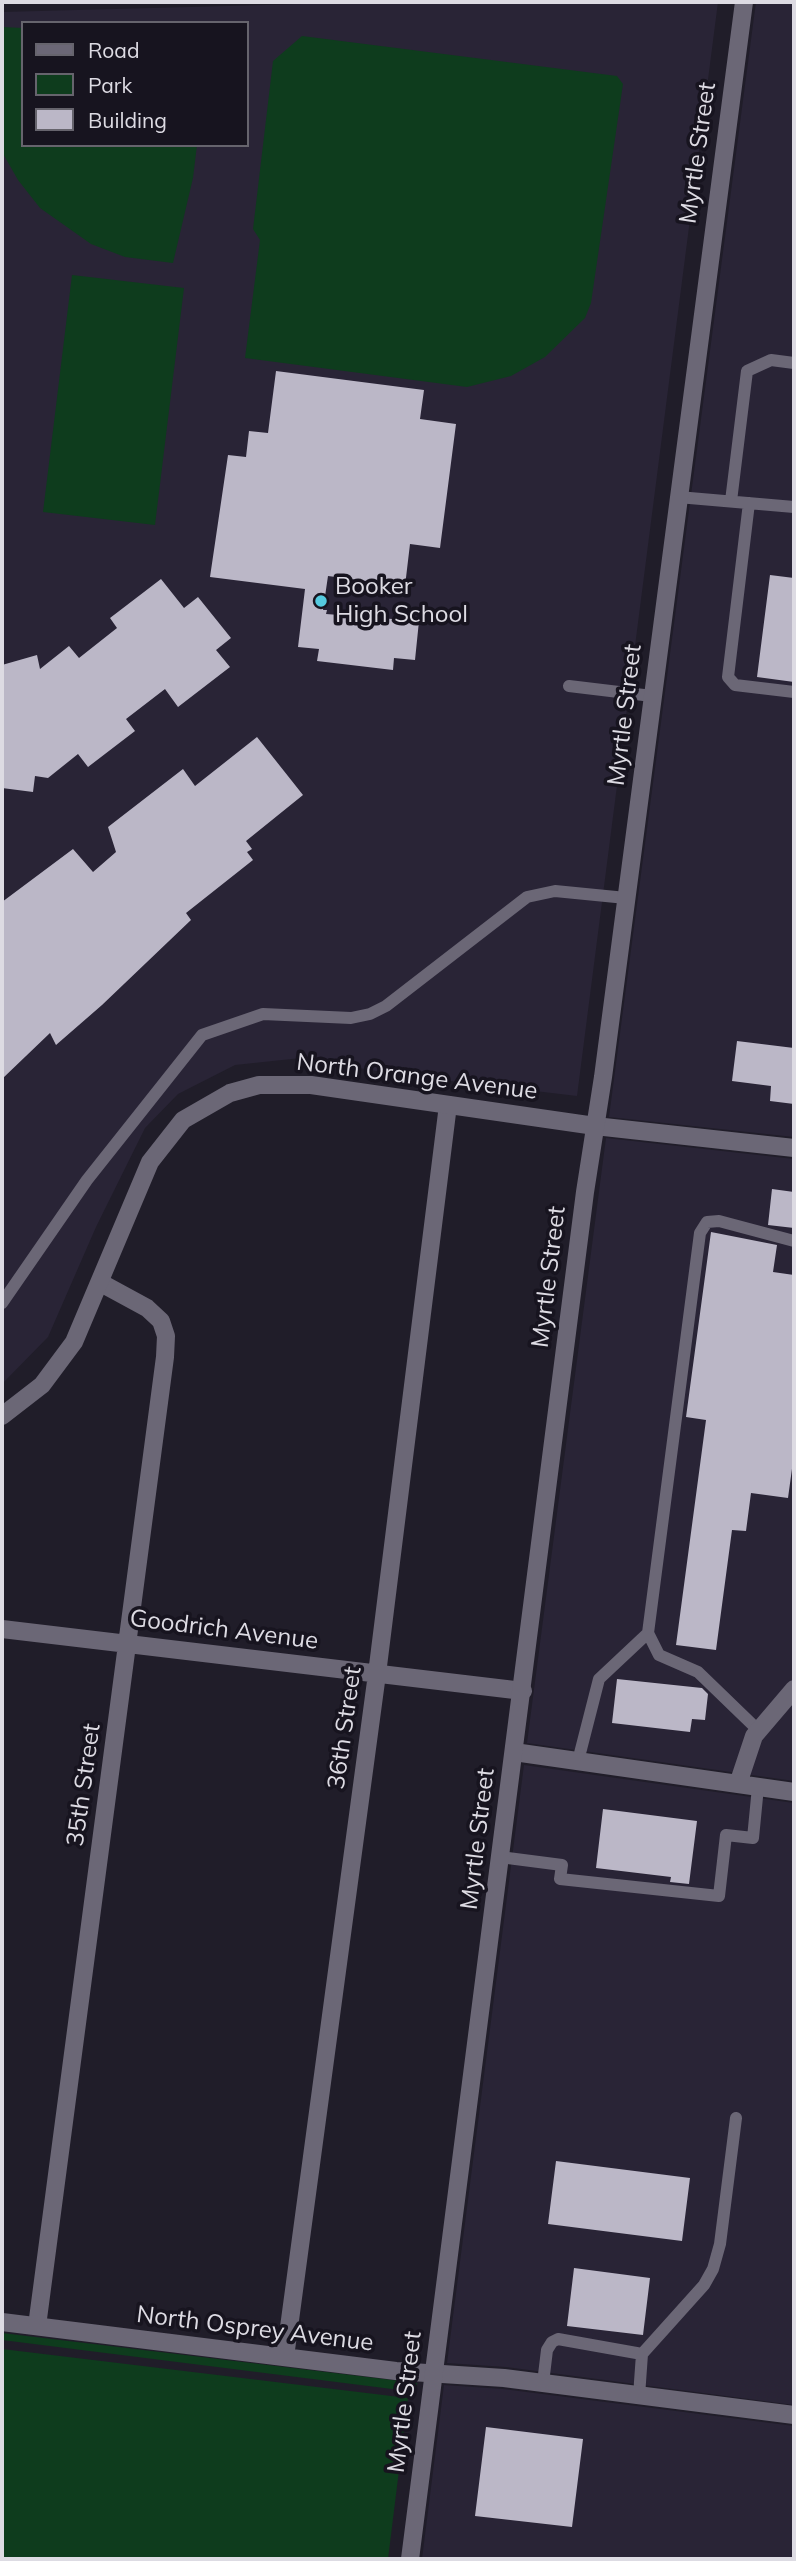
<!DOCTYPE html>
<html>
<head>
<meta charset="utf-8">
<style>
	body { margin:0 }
	#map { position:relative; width:796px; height:2561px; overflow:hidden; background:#201d29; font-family:Mulish,sans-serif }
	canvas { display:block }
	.frame { position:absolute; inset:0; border:4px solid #dddbe3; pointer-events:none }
	.legend { position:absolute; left:21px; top:21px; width:228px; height:126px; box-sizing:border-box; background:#17141f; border:2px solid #66646d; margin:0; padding:9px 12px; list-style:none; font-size:21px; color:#dddbe3 }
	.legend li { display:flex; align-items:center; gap:14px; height:35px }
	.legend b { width:35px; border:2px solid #66646d }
</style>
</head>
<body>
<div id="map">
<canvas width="796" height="2561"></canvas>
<div class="frame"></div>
<ul class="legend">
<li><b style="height:9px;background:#6b6776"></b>Road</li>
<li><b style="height:19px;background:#0e3c1d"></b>Park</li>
<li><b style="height:19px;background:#bbb7c7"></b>Building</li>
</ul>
</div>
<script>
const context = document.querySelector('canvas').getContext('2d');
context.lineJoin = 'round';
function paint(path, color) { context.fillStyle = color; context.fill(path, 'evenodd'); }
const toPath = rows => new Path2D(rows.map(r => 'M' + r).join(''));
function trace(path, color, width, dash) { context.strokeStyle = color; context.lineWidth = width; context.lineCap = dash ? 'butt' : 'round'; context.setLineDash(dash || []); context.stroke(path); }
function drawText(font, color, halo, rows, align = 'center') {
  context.font = font + ' Mulish,sans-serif'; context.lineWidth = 7; context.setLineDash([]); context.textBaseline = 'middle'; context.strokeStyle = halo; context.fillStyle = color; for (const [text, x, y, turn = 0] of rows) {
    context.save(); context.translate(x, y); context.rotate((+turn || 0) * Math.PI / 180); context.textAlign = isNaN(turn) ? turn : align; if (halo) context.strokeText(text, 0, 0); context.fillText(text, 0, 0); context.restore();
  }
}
paint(toPath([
	[378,2,718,2,577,1096,400,1075,301,1058,235,1065,178,1094,145,1128,96,1227,48,1337,2,1384,2,12],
	[23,23,247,23,247,145,23,145],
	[756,2,794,2,794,1137,609,1117],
	[606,1138,794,1159,794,1781,527,1743],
	[524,1765,794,1803,794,2405,506,2367,447,2363],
	[444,2385,503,2389,794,2426,794,2559,422,2559]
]), '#292436');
paint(toPath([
	[2,27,23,28,23,145,197,145,193,178,173,263,125,257,91,244,40,208,18,180,2,152],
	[302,36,617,76,623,84,591,303,585,318,545,357,511,376,467,387,245,358,260,240,253,229,273,61],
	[72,275,184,288,155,525,43,512],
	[2,2333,417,2383,416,2392,2,2340],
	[2,2349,408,2398,388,2559,2,2559]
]), '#0e3c1d');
paint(toPath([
	[276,371,424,390,420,419,456,424,440,548,410,544,405,586,328,576,323,610,327,610,326,614,419,621,415,660,394,658,393,670,317,661,319,649,298,647,305,589,210,577,228,455,246,457,249,431,268,433],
	[770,575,794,578,794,682,757,677],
	[161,579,184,608,198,597,231,638,216,650,230,667,178,707,165,689,126,719,135,731,88,767,78,754,48,778,35,776,33,792,2,788,2,665,37,655,40,669,69,646,79,658,117,628,110,618],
	[257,737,303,795,246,841,252,849,247,852,253,860,186,913,191,920,102,1005,56,1045,50,1033,2,1079,2,902,73,849,93,872,116,852,108,827,183,769,195,786],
	[737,1041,794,1048,794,1104,770,1101,771,1086,732,1081],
	[772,1189,794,1192,794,1228,768,1225],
	[711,1232,777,1245,773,1272,794,1275,794,1454,788,1498,751,1493,746,1531,732,1530,716,1650,676,1645,706,1420,686,1417],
	[617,1679,702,1688,708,1694,705,1720,692,1719,690,1732,612,1723],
	[603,1809,697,1821,689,1884,670,1882,671,1877,596,1868],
	[556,2161,690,2178,682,2241,548,2224],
	[574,2268,650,2278,643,2335,567,2326],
	[486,2427,583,2439,572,2527,475,2516]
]), '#bbb7c7');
trace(toPath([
	[678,497,794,507],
	[731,501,747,371,771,360,794,363],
	[749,503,728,677,735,685,794,692],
	[569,686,652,696],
	[2,1303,87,1180,202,1035,263,1014,351,1018,370,1014,386,1006,527,897,555,891,626,898],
	[758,1730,698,1672,659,1655,648,1633,700,1233,707,1222,719,1221,794,1241],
	[578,1761,599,1679,648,1633],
	[500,1857,562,1865,560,1879,719,1896,726,1835,753,1838,758,1787],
	[642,2354,704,2285,713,2269,720,2244,736,2118],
	[543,2383,547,2350,552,2342,558,2339,642,2354,639,2396]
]), '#6b6776', 12);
trace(toPath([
	[595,1126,794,1148],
	[2,1629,523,1691],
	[514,1752,794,1792],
	[738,1784,754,1736,794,1689],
	[2,2322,396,2371,504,2378,794,2415],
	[37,2326,165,1357,166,1336,161,1321,147,1308,101,1283],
	[285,2357,377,1674,448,1105]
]), '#6b6776', 18);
trace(toPath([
	[2,1416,42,1385,74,1342,150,1162,183,1120,230,1093,259,1085,311,1085,595,1126],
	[410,2559,585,1192,603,1077,744,2]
]), '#6b6776', 18);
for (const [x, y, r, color] of [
	[321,601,7,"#55cadf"]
]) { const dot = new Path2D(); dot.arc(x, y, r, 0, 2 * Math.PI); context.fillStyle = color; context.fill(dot); trace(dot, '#17141f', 2.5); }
drawText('24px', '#dddbe3', '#17141f', [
	["Myrtle Street",698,153,-82],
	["Myrtle Street",625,715,-83],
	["North Orange Avenue",417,1077,7],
	["Myrtle Street",549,1277,-83],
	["Goodrich Avenue",224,1630,7],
	["36th Street",345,1728,-82],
	["35th Street",84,1785,-82],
	["Myrtle Street",478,1839,-83],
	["North Osprey Avenue",255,2329,7],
	["Myrtle Street",405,2402,-83]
]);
drawText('24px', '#dddbe3', '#17141f', [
	["Booker",335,587],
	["High School",335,615]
], 'left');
</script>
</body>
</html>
